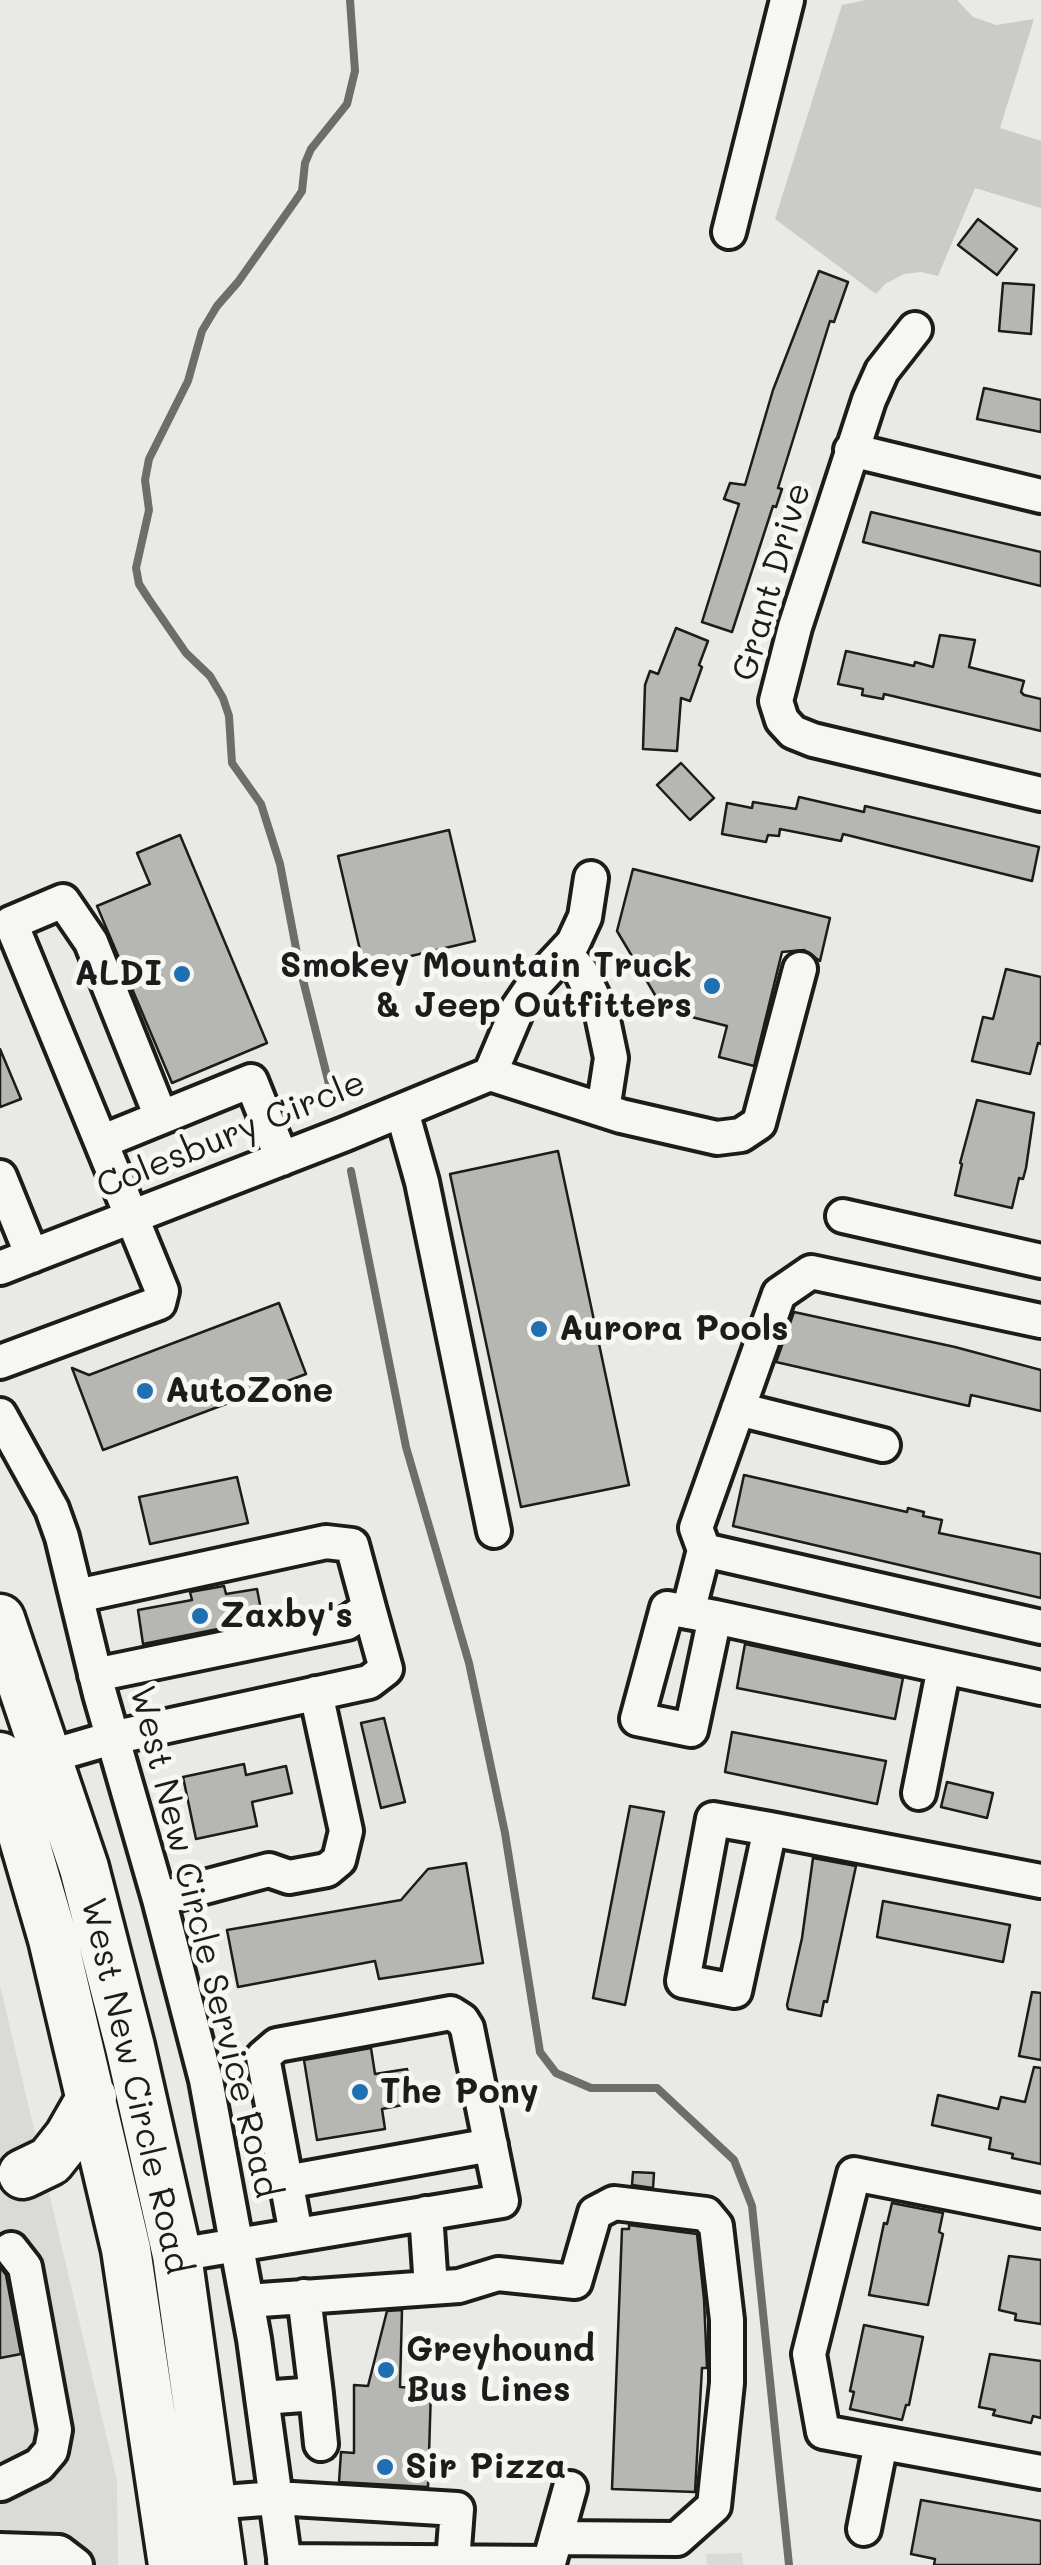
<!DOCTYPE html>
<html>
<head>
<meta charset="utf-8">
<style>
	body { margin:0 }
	canvas { display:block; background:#e9e9e5 }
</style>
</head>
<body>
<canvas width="1041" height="2565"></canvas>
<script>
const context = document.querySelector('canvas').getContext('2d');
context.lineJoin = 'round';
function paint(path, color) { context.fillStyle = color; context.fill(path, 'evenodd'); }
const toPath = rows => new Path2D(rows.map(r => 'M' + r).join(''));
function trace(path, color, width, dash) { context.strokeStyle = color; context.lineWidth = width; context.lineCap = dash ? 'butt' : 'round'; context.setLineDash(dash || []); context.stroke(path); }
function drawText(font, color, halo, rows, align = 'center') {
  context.font = font + ' Mali,sans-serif'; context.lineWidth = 10; context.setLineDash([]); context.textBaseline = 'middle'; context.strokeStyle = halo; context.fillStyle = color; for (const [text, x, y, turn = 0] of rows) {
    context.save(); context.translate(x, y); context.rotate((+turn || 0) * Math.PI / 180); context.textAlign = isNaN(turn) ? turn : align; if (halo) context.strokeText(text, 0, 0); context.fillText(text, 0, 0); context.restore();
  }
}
paint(toPath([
	[0,1985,117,2481,118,2565,0,2565],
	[742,2553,743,2565,707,2565,706,2554]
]), '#dadad6');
paint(toPath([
	[866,0,957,0,973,17,996,25,1034,19,1000,128,1041,141,1041,208,975,188,938,276,921,272,904,274,885,284,876,294,775,219,842,5]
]), '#cbcbc7');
trace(toPath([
	[332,1096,299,964,280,864,261,804,232,763,229,716,223,698,210,676,186,653,148,598,139,584,136,568,149,510,145,480,149,459,188,381,202,331,217,306,238,282,296,200,302,191,305,163,311,149,347,104,355,71,350,0],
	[351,1171,406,1447,469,1663,505,1833,540,2052,556,2073,591,2088,657,2088,734,2160,752,2206,789,2565]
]), '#6d6d6c', 8);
const building = toPath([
	[978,219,1017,249,997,275,958,245,978,219],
	[819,271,848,282,834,322,830,321,778,488,782,489,776,507,773,506,732,632,702,622,739,504,724,499,730,483,745,485,773,390,819,271],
	[1003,283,1034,285,1031,334,999,331,1003,283],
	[984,388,1041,400,1041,432,977,419,984,388],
	[871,512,1041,552,1041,586,863,542,871,512],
	[676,628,708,641,699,665,702,667,690,701,681,698,677,751,643,749,645,685,650,671,658,674,676,628],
	[940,635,975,640,969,667,1024,681,1021,692,1024,695,1041,699,1041,731,884,694,883,699,862,695,863,689,838,684,846,651,914,666,915,662,933,667,940,635],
	[681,763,714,798,690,820,657,785,681,763],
	[799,797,864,812,865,806,1039,847,1032,881,843,834,841,841,780,829,779,836,768,835,766,842,722,834,727,803,752,808,753,802,796,809,799,797],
	[449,830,475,941,364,967,338,856,449,830],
	[180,835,267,1043,172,1083,97,906,150,884,137,853,180,835],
	[633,869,830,918,820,961,804,950,782,952,754,1066,719,1057,727,1026,664,1010,617,931,633,869],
	[1006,969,1041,977,1041,1044,1038,1043,1030,1074,972,1061,983,1017,993,1019,1006,969],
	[0,1049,21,1099,0,1107,0,1049],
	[977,1100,1034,1113,1026,1168,1023,1179,1019,1178,1012,1208,955,1195,962,1164,960,1163,977,1100],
	[558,1151,629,1485,521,1507,450,1174,558,1151],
	[279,1303,306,1374,103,1450,72,1368,89,1375,279,1303],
	[794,1312,955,1347,1041,1370,1041,1411,971,1395,969,1406,776,1362,794,1312],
	[744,1475,907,1512,908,1508,924,1512,923,1516,942,1520,939,1533,1041,1554,1041,1598,733,1526,744,1475],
	[237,1477,248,1523,150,1544,139,1497,237,1477],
	[224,1586,226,1594,257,1589,263,1620,143,1644,138,1610,192,1600,190,1592,224,1586],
	[745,1644,903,1678,895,1719,737,1688,745,1644],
	[384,1718,405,1802,381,1808,361,1723,384,1718],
	[732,1732,886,1761,877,1804,725,1772,732,1732],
	[244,1764,246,1775,286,1766,292,1793,252,1802,257,1826,196,1839,183,1777,244,1764],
	[947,1782,993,1793,987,1818,941,1807,947,1782],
	[630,1806,664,1812,625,2005,593,1998,630,1806],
	[813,1858,856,1866,827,2002,824,2001,821,2016,788,2009,787,2005,802,1938,813,1858],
	[466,1863,483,1963,379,1979,375,1961,238,1987,227,1930,401,1900,428,1869,466,1863],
	[883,1901,1010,1925,1003,1962,877,1937,883,1901],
	[1032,1992,1041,1993,1041,2060,1019,2056,1032,1992],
	[371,2048,375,2074,407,2069,413,2103,382,2109,385,2129,317,2140,304,2060,371,2048],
	[1034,2067,1041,2068,1041,2164,1012,2158,1013,2154,989,2149,991,2138,932,2125,938,2095,998,2109,1001,2097,1025,2102,1034,2067],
	[633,2172,654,2173,653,2188,632,2185,633,2172],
	[892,2203,943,2213,939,2232,943,2234,928,2305,869,2295,884,2223,887,2224,892,2203],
	[629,2225,697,2234,704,2299,707,2368,702,2368,695,2492,612,2489,622,2229,629,2229,629,2225],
	[1009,2256,1041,2260,1041,2324,1015,2320,1016,2314,999,2310,1009,2256],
	[0,2267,6,2275,21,2354,0,2358,0,2267],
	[402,2310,400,2387,431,2389,428,2487,339,2482,341,2452,354,2453,354,2385,368,2386,387,2311,402,2310],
	[864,2325,923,2337,909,2405,906,2405,902,2420,850,2409,854,2392,850,2391,864,2325],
	[990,2354,1041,2361,1041,2418,1033,2416,1031,2423,993,2415,995,2410,979,2407,990,2354],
	[921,2500,1041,2521,1041,2565,934,2565,935,2559,911,2554,921,2500]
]);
paint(building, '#b6b6b3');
trace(building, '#1c1c1c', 2.5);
const minor = toPath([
	[729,232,787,0],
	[915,329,882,371,869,400,795,627,776,701,782,720,793,732,813,740,1041,794],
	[851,450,1041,496],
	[565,953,580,970,602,1015,611,1058,603,1110],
	[490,1074,621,1116,717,1138,741,1135,759,1123,800,969],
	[490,1074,518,1008,533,986,573,943,585,917,591,878],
	[402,1111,422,1182,494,1531],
	[101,1142,11,923,63,901,91,942,161,1117],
	[0,1177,32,1256],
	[843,1216,1041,1261],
	[0,1268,345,1134,490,1074],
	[1041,1321,811,1272,779,1294,696,1528,704,1550,1041,1627],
	[0,1362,159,1303,162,1291,101,1142,251,1081,282,1159],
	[738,1409,883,1445],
	[0,1415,52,1509,62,1537,100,1694,159,1899,206,2080,254,2339,285,2565],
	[77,1596,326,1542,352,1545,369,1608,347,1623,95,1675],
	[688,1612,704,1550],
	[715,1617,691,1730,637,1719,667,1608,715,1617,1041,1688],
	[47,1757,112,1738,369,1682,386,1669,369,1608],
	[919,1793,944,1667],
	[770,1829,735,1991,683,1981,713,1819,770,1829,1041,1881],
	[159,1899,269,1870,289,1877,327,1870,339,1860,346,1831,316,1693],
	[286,2182,491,2145],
	[1041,2211,854,2174,809,2354,823,2432,1041,2472],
	[426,2213,431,2288],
	[177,2255,502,2201,467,2028,462,2020,451,2013,277,2045,263,2057,296,2234],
	[304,2296,316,2394],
	[247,2301,459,2286,498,2274,575,2282,595,2213,614,2203,706,2214,716,2226,727,2320,727,2383,714,2506,677,2539,556,2538],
	[262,2398,316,2394,321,2444],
	[1,2484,39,2465,51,2451,55,2430,25,2267,11,2249],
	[211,2503,276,2498,457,2509,453,2562],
	[864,2529,881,2443],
	[0,2550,59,2552,76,2565],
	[284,2561,549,2563,570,2488]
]);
const highway = toPath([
	[0,1619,84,1868,130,2047,177,2255,220,2565],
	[0,1757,53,1939,126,2249,173,2565],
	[23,2174,50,2161,69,2137,92,2097]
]);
trace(minor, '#1c1c1c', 40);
trace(highway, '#1c1c1c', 55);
trace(minor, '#f6f6f2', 32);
trace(highway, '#f6f6f2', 48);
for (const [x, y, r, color] of [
	[182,974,10,"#1f6fb2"],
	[712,986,10,"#1f6fb2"],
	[539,1329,10,"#1f6fb2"],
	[145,1391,10,"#1f6fb2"],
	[200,1616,10,"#1f6fb2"],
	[360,2092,10,"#1f6fb2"],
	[386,2370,10,"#1f6fb2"],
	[385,2467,10,"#1f6fb2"]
]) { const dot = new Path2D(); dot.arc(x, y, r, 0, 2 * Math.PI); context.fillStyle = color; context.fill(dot); trace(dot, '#f6f6f2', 4); }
drawText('35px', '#1c1c1c', '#f6f6f2', [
	["Grant Drive",772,582,-74],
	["Colesbury Circle",231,1135,-22],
	["West New Circle Service Road",204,1942,76],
	["West New Circle Road",135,2086,77]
]);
drawText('bold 35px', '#1c1c1c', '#f6f6f2', [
	["Smokey Mountain Truck",692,966,"right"],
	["& Jeep Outfitters",692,1006,"right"],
	["ALDI",162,974,"right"],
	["Aurora Pools",559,1329],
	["AutoZone",165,1391],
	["Zaxby's",220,1616],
	["The Pony",380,2092],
	["Greyhound",406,2350],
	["Bus Lines",406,2390],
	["Sir Pizza",405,2467]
], 'left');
</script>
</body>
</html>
